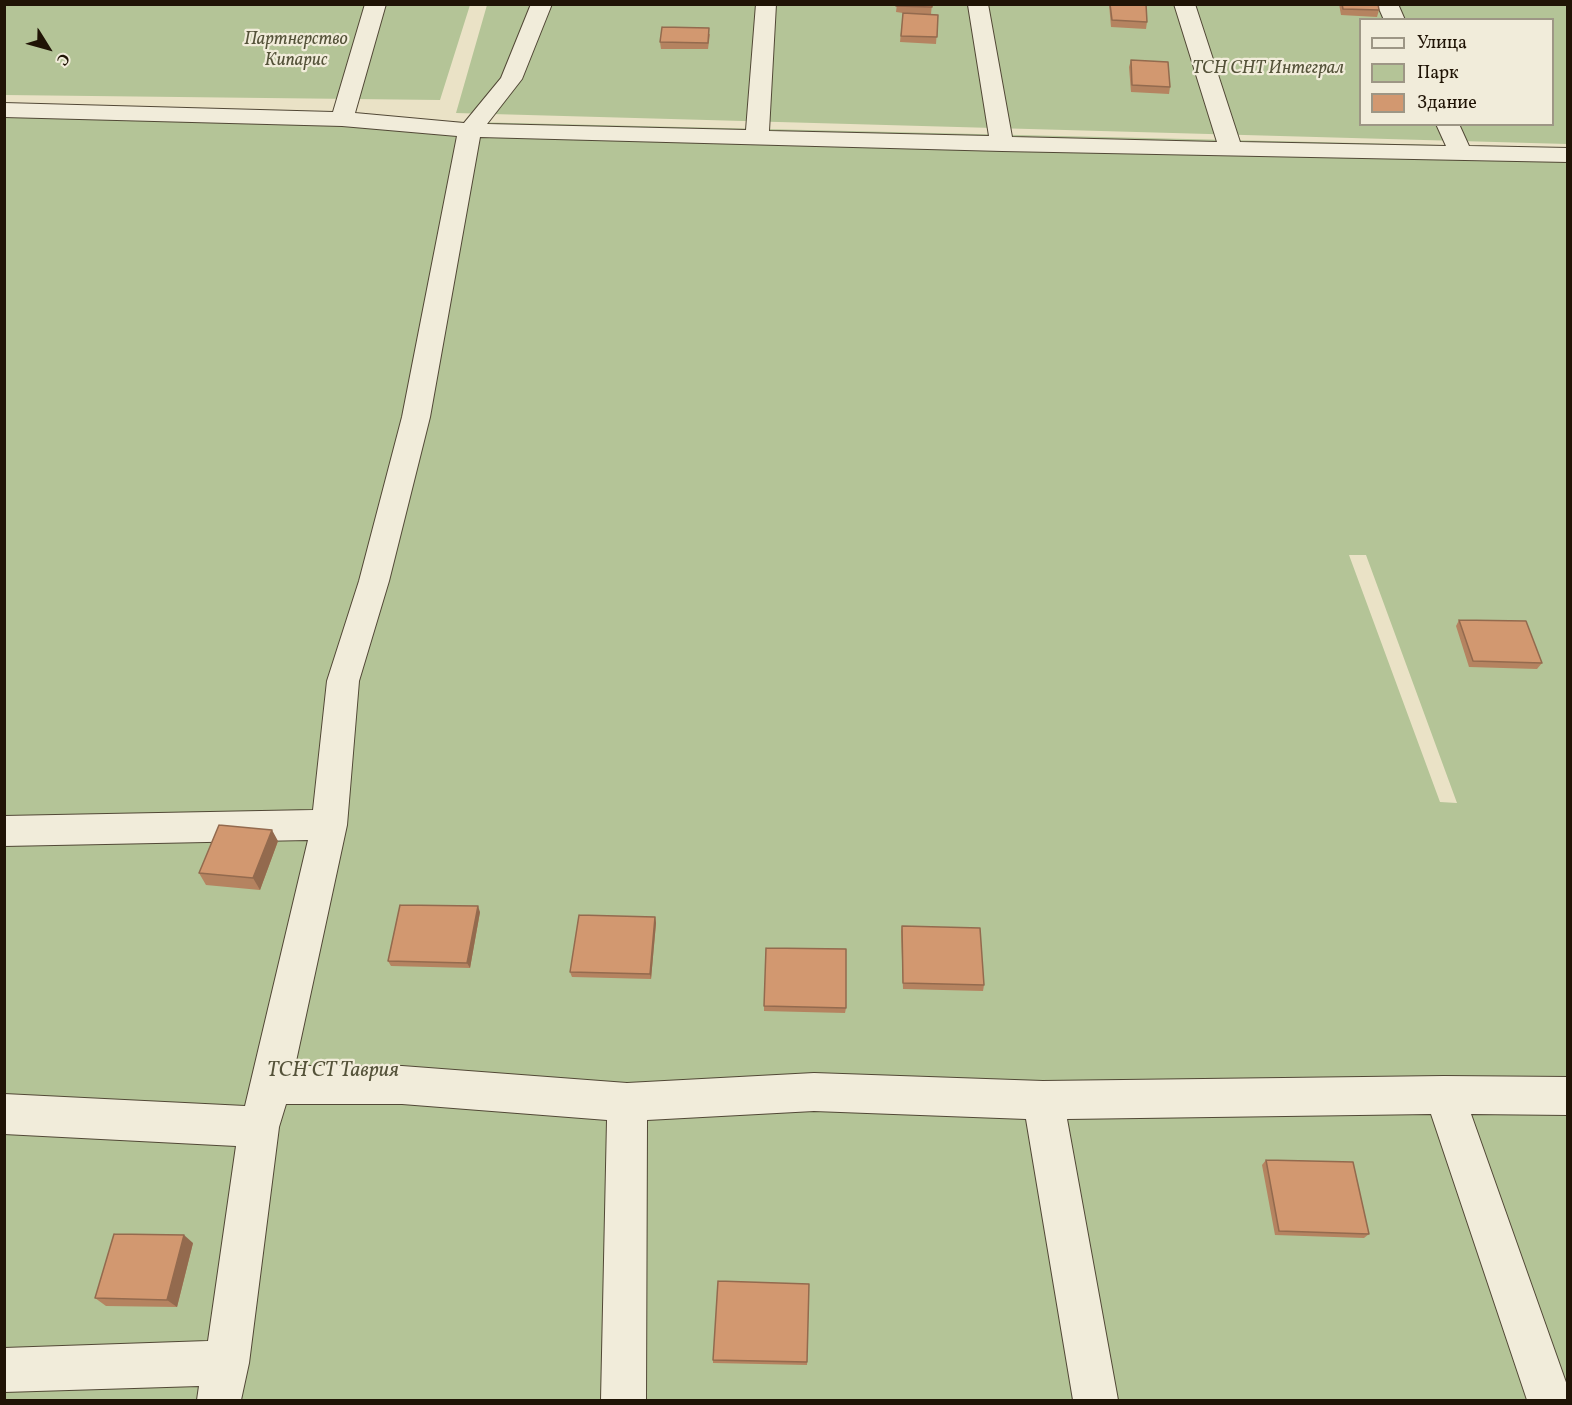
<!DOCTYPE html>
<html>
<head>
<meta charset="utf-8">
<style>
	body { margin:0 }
	#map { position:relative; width:1572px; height:1405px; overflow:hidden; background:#eae2c6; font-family:Vollkorn,serif }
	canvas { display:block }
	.frame { position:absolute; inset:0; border:6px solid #201406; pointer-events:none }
	.legend { position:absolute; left:1359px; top:18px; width:195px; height:108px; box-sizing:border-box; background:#f1ecda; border:2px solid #9d9685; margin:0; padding:8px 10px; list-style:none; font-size:18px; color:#201406 }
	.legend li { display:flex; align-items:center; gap:12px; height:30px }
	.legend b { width:30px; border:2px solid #9d9685 }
	.north { position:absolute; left:18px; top:18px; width:60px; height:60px; -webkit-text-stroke:4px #f1ecda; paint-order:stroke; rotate:127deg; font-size:16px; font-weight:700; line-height:24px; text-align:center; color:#201406 }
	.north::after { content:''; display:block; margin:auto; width:21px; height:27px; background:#201406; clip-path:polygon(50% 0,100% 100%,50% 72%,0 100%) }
</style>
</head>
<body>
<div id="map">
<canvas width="1572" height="1405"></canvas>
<div class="frame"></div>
<ul class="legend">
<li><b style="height:8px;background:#f1ecda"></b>Улица</li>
<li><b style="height:16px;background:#b4c497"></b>Парк</li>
<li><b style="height:16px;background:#d29870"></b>Здание</li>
</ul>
<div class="north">С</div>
</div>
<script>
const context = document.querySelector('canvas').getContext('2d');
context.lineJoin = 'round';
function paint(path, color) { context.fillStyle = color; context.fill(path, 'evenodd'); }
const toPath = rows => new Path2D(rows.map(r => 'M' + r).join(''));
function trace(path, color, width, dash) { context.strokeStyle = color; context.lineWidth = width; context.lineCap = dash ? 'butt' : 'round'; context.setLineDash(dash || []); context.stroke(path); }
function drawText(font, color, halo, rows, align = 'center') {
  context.font = font + ' Vollkorn,serif'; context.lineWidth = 4.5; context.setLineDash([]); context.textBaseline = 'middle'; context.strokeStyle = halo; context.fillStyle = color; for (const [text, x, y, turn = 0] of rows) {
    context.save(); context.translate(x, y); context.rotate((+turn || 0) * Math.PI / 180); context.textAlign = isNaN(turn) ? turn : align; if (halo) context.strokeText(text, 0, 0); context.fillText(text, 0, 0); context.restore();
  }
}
paint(toPath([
	[5,5,470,5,440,100,5,95],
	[487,5,1567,5,1567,144,456,113],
	[1360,20,1552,20,1552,124,1360,124],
	[5,111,1567,148,1567,1400,5,1400],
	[1349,555,1366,555,1457,803,1440,802]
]), '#b4c497');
const minor = toPath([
	[365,4,386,4,355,113,464,123,501,78,531,4,552,4,522,79,487,124,746,130,756,4,776,4,769,131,989,136,968,5,988,4,1012,137,1217,142,1174,4,1195,4,1240,142,1446,146,1436,124,1459,124,1469,146,1568,148,1568,162,1002,151,480,137,430,417,389,581,359,681,347,825,295,1066,402,1066,627,1083,814,1073,1043,1081,1444,1076,1568,1077,1568,1115,1471,1114,1568,1388,1568,1400,1527,1400,1431,1114,1067,1119,1118,1400,1073,1400,1026,1119,814,1111,647,1120,646,1400,601,1400,607,1120,402,1104,286,1104,279,1127,249,1363,241,1400,197,1400,199,1386,4,1392,4,1348,208,1341,236,1146,4,1134,4,1094,245,1106,308,840,4,846,4,816,313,810,327,681,359,581,402,417,457,136,342,126,4,117,4,103,333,112,365,4],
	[1377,4,1398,4,1405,20,1384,20,1377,4]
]);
trace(minor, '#524836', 2);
paint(minor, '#f1ecda');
paint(toPath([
	[897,4,932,4,931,14,938,15,936,44,900,42,903,13,896,12],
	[1109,4,1146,4,1147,22,1146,29,1111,27],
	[1339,4,1378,4,1379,10,1377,17,1341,15],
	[710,34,708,49,661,49,660,42],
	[1131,60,1170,87,1169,94,1131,92,1129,67],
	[1459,620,1542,663,1537,669,1469,667,1456,626],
	[278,841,260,890,206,885,199,873],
	[480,912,470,968,391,966,388,961],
	[655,917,656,923,651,979,572,977,570,972],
	[902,926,984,985,983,991,903,989,901,931],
	[764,1006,846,1008,845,1013,764,1011],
	[1266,1160,1369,1234,1364,1238,1275,1235,1262,1165],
	[193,1243,177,1307,106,1306,95,1298],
	[809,1284,807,1365,713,1363,713,1360]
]), '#b58360');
paint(toPath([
	[272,830,278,841,260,890,253,878],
	[478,906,480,912,470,968,467,963],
	[655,917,656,923,651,979,650,974],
	[184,1235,193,1243,177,1307,167,1300]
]), '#936a4e');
const building = toPath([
	[897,4,932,4,932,7,896,6,897,4],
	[1110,4,1146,4,1147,22,1112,20,1110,4],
	[1342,4,1378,4,1379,10,1343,9,1342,4],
	[903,13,938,15,937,37,901,36,903,13],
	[662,27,709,28,708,43,660,42,662,27],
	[1131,60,1168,62,1170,87,1132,85,1131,60],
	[1459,620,1526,621,1542,663,1473,661,1459,620],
	[219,825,272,830,253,878,199,873,219,825],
	[400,905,478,906,467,963,388,961,400,905],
	[579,915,655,917,650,974,570,972,579,915],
	[902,926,980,928,984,985,903,983,902,926],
	[766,948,846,949,846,1008,764,1006,766,948],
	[1266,1160,1353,1162,1369,1234,1279,1231,1266,1160],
	[114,1234,184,1235,167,1300,95,1298,114,1234],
	[718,1281,809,1284,807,1362,713,1360,718,1281]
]);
paint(building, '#d29870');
trace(building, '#936a4e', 1.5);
drawText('italic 18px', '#545239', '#f1ecda', [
	["Партнерство",296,41],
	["Кипарис",296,62],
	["ТСН СНТ Интеграл",1268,70]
]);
drawText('italic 21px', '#545239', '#f1ecda', [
	["ТСН СТ Таврия",333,1072]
]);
</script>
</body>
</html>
